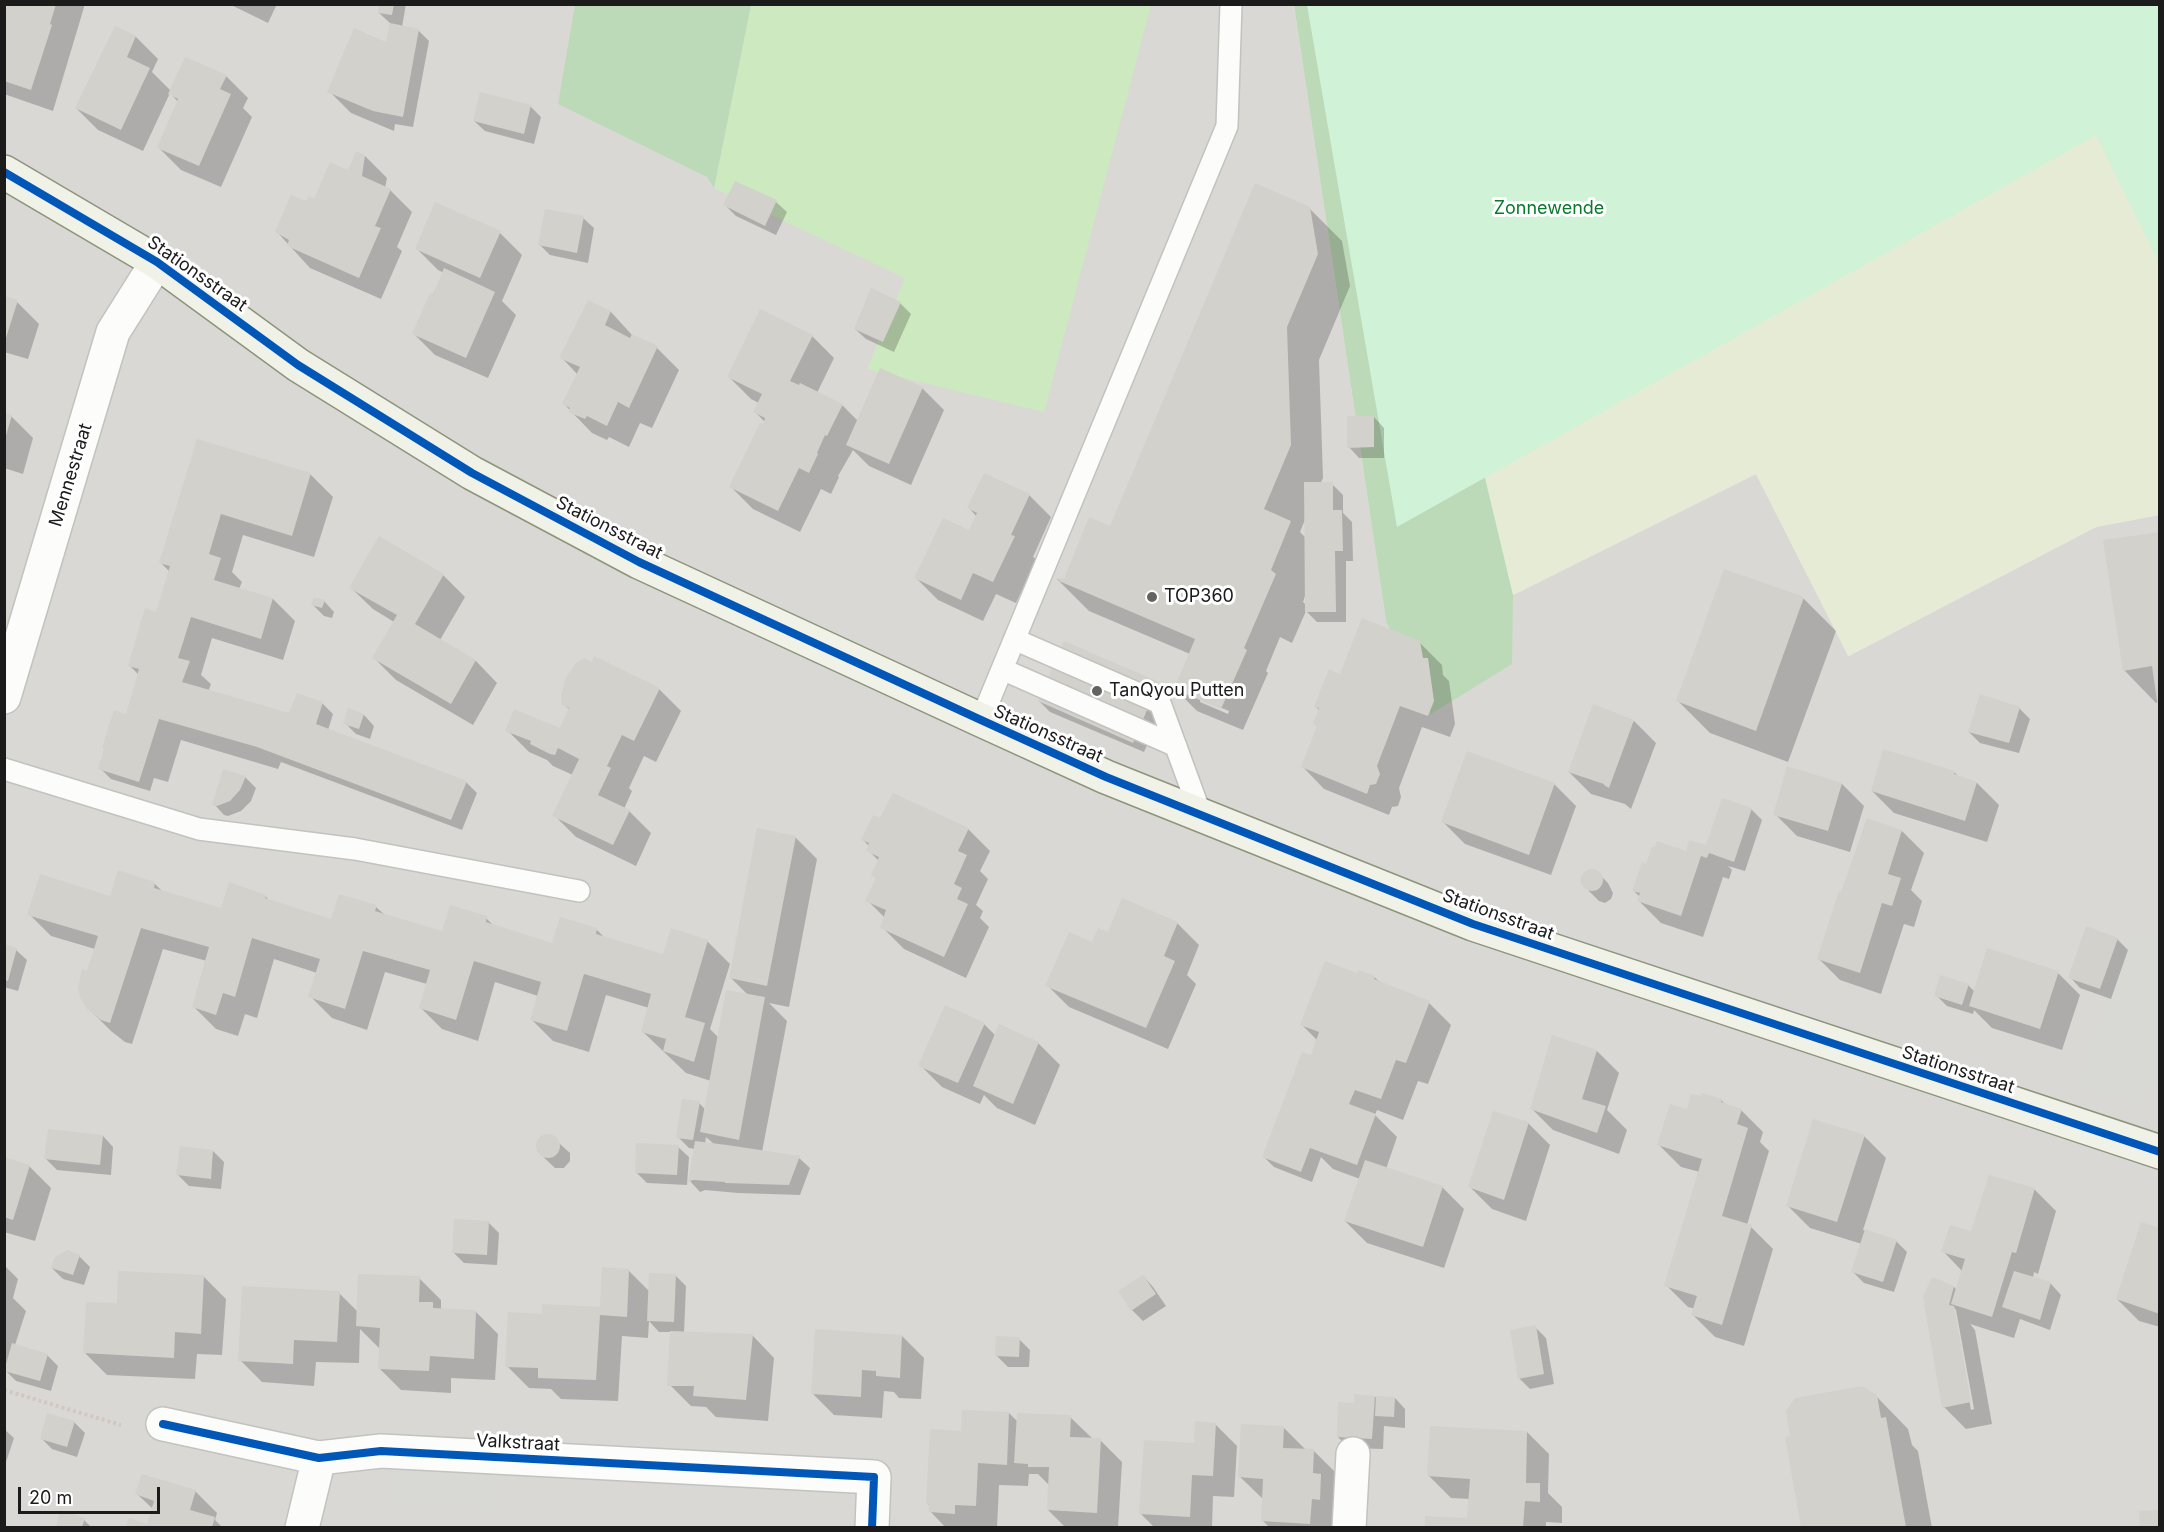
<!DOCTYPE html>
<html>
<head>
<meta charset="utf-8">
<style>
	body { margin:0 }
	#map { position:relative; width:2164px; height:1532px; overflow:hidden; background:#eae9e3; font-family:Inter,sans-serif }
	canvas { display:block }
	.frame { position:absolute; inset:0; border:6px solid #1b1b1b; pointer-events:none }
	.scale { position:absolute; left:18px; top:1487px; width:142px; height:27px; box-sizing:border-box; border:3px solid #1b1b1b; border-top:0; padding-left:8px; font-size:18px; line-height:21px; white-space:nowrap; color:#1b1b1b; -webkit-text-stroke:4px #fff; paint-order:stroke }
</style>
</head>
<body>
<div id="map">
<canvas width="2164" height="1532"></canvas>
<div class="frame"></div>
<div class="scale">20 m</div>
</div>
<script>
const context = document.querySelector('canvas').getContext('2d');
context.lineJoin = 'round';
function paint(path, color) { context.fillStyle = color; context.fill(path, 'evenodd'); }
const toPath = rows => new Path2D(rows.map(r => 'M' + r).join(''));
function trace(path, color, width, dash) { context.strokeStyle = color; context.lineWidth = width; context.lineCap = dash ? 'butt' : 'round'; context.setLineDash(dash || []); context.stroke(path); }
function drawText(font, color, halo, rows, align = 'center') {
  context.font = font + ' Inter,sans-serif'; context.lineWidth = 6; context.setLineDash([]); context.textBaseline = 'middle'; context.strokeStyle = halo; context.fillStyle = color; for (const [text, x, y, turn = 0] of rows) {
    context.save(); context.translate(x, y); context.rotate((+turn || 0) * Math.PI / 180); context.textAlign = isNaN(turn) ? turn : align; if (halo) context.strokeText(text, 0, 0); context.fillText(text, 0, 0); context.restore();
  }
}
paint(toPath([
	[5,5,1294,5,1386,621,1513,595,1756,474,1849,656,2096,527,2159,515,2159,1527,5,1528]
]), '#d9d8d5');
paint(toPath([
	[1372,5,2159,5,2159,515,2096,527,1848,656,1756,474,1513,595]
]), '#e6ebd5');
paint(toPath([
	[751,5,1151,5,1044,412,867,369,905,278,714,188]
]), '#cde9c0');
paint(toPath([
	[575,5,751,5,714,188,707,177,558,104],
	[1294,5,1372,5,1513,595,1512,664,1431,714,1386,621]
]), '#bddab8');
paint(toPath([
	[1307,5,2159,5,2159,263,2096,135,1397,527]
]), '#d0f2d7');
paint(toPath([
	[2159,936,2159,1064,2145,1108,2079,1084,2127,938],
	[393,1471,497,1475,496,1508,392,1503]
]), '#d8d8d5');
paint(toPath([
	[10,4,85,4,53,111,4,94,4,12,7,12],
	[229,4,277,4,268,23],
	[381,4,406,4,402,27,418,30,429,41,413,127,395,124,394,131,351,113,329,91,387,44,390,23,379,13],
	[116,28,136,37,158,59,152,72,171,91,226,76,248,98,243,108,252,117,221,187,181,170,159,148,178,102,170,93,143,151,98,130,76,108],
	[530,106,541,117,534,144,485,131,474,121],
	[365,156,387,178,385,188,390,190,412,212,397,247,402,251,381,299,310,268,277,232,307,203,315,201,349,172],
	[776,202,787,212,776,235,736,216,725,205],
	[436,204,500,233,522,255,502,301,516,315,488,378,435,355,413,333,444,273,438,270,416,248],
	[1309,208,1342,241,1350,286,1319,360,1323,478,1320,484,1332,484,1343,495,1343,513,1352,522,1353,561,1346,561,1346,622,1317,622,1306,611,1292,643,1280,637,1266,671,1268,673,1243,730,1197,711,1175,689,1190,654,1089,611,1057,579,1064,581,1111,528],
	[1306,517,1306,538,1300,532],
	[1306,593,1307,606,1303,602],
	[1200,699,1229,711,1228,714,1200,702],
	[583,218,594,228,588,263,550,255,539,244],
	[4,298,17,302,39,324,28,359,4,352],
	[588,302,611,312,632,335,657,348,679,370,652,428,640,423,629,447,609,437,607,440,592,433,564,404,578,375,561,357],
	[900,303,911,314,894,352,866,339,855,329],
	[812,336,834,358,817,393,842,405,858,421,922,388,944,410,911,485,869,466,853,450,838,476,839,477,831,494,821,489,800,532,753,509,731,487,766,423,755,412,759,403,751,399,729,377],
	[4,414,11,416,33,438,23,474,4,468],
	[1374,417,1384,428,1384,458,1359,458,1349,447],
	[198,440,311,475,333,497,314,557,243,535,232,572,242,582,239,589,273,599,295,621,283,660,212,638,201,675,211,684,208,692,290,715,322,703,333,714,328,730,466,782,477,793,462,830,281,762,278,769,181,740,168,782,154,778,150,791,111,779,100,768,127,716,139,675,129,665,157,613,170,572,161,563],
	[1029,495,1051,517,1033,557,1036,559,1016,603,996,594,983,621,938,600,916,578,970,532,977,517,969,508],
	[2160,533,2159,702,2156,703,2124,670],
	[1725,571,1804,599,1836,631,1788,762,1710,733,1678,701],
	[443,575,465,597,440,640,476,661,497,683,473,725,396,680,374,658,394,622,373,609,351,588],
	[324,601,334,612,332,618,324,616,313,605],
	[1419,642,1442,665,1443,675,1449,681,1455,724,1450,737,1422,727,1399,788,1401,797,1398,806,1392,807,1389,815,1324,789,1303,767,1318,727,1315,724,1320,711,1316,707,1341,676],
	[1065,643,1159,684,1169,694,1144,752,1050,712,1039,701],
	[659,689,681,711,656,762,644,756,629,788,632,791,624,809,629,811,651,833,636,866,576,837,554,815,573,775,553,766,547,760,529,752,507,730,561,729,570,710,563,704],
	[2019,708,2030,719,2019,753,1980,743,1969,732],
	[349,710,364,715,374,726,370,739,356,734,345,723],
	[1634,721,1656,743,1631,809,1625,804,1591,794,1569,772],
	[1884,751,1955,773,1960,778,1977,783,1999,805,1987,842,1894,813,1872,791],
	[1788,768,1842,784,1864,806,1850,852,1797,836,1775,814],
	[245,777,256,788,251,801,241,811,228,816,224,815,214,804],
	[1554,784,1576,806,1551,875,1465,844,1443,822],
	[1751,809,1762,820,1745,871,1728,866,1732,870,1729,879,1723,877,1703,937,1661,923,1639,901,1640,897,1634,891,1647,866,1686,852,1712,848],
	[881,820,968,829,990,851,980,871,988,879,976,905,983,911,980,918,989,927,966,978,904,949,882,927,885,918,867,900,877,879,873,875,879,861,868,850,869,846,863,840],
	[1902,831,1924,853,1911,890,1922,901,1914,927,1904,924,1881,994,1840,980,1818,958,1842,894],
	[795,837,817,859,789,1007,769,1003,787,1021,762,1152,799,1158,810,1168,800,1195,738,1193,705,1190,700,1192,690,1181,695,1149,689,1148,678,1137,699,1103,705,1109,711,1081,686,1073,642,1031,649,1008,606,995,589,1052,553,1041,531,1019,538,996,495,982,478,1041,442,1029,420,1007,427,984,385,972,367,1030,332,1018,310,996,317,973,274,959,257,1018,245,1014,238,1036,216,1029,194,1007,207,961,163,949,132,1044,125,1042,111,1031,88,1008,88,973,95,949,51,936,29,914,111,898,155,884,163,892,222,910,265,896,270,901,332,921,376,907,385,915,443,933,486,918,495,927,553,945,597,930,605,938,664,956,672,930,708,942,730,964,710,1029,719,1038,749,996,731,978],
	[706,1137,715,1145,705,1144],
	[1589,870,1597,872,1608,883,1613,893,1611,899,1605,903,1599,901,1587,889,1582,878,1584,873],
	[1177,923,1199,945,1187,975,1196,984,1168,1049,1069,1007,1047,985,1093,944,1109,934],
	[2117,939,2128,950,2111,999,2080,988,2070,977],
	[4,946,16,950,27,960,18,991,4,987],
	[2058,973,2080,995,2062,1050,1992,1028,1974,1010,1973,1014,1947,1006,1936,995,1968,985,1975,992],
	[1358,975,1374,977,1381,983,1429,1003,1451,1025,1428,1084,1418,1081,1403,1120,1377,1110,1375,1115,1397,1137,1386,1169,1442,1187,1464,1209,1444,1268,1367,1243,1345,1221,1360,1179,1333,1169,1321,1157,1312,1182,1274,1167,1264,1157,1312,1057,1318,1041,1302,1025],
	[984,1024,996,1036,1038,1043,1060,1065,1035,1125,997,1108,984,1095,980,1104,942,1087,920,1065],
	[1597,1051,1619,1073,1607,1110,1627,1130,1619,1154,1553,1130,1531,1108],
	[1721,1100,1726,1105,1741,1110,1763,1132,1760,1142,1769,1151,1747,1225,1751,1227,1773,1249,1744,1346,1715,1337,1693,1315,1695,1309,1688,1307,1666,1285,1700,1172,1681,1167,1659,1145,1688,1111],
	[1528,1123,1550,1145,1526,1221,1492,1209,1470,1187],
	[103,1136,113,1147,111,1175,57,1170,46,1159],
	[542,1136,551,1136,570,1153,570,1161,564,1168,555,1168,537,1151,537,1142],
	[1864,1136,1886,1158,1863,1230,1896,1241,1907,1252,1894,1292,1864,1283,1853,1272,1862,1244,1810,1228,1788,1206],
	[678,1147,689,1157,687,1185,647,1183,636,1172],
	[213,1151,224,1162,221,1189,189,1186,178,1175],
	[4,1159,29,1166,51,1188,35,1241,4,1232],
	[2034,1189,2056,1211,2038,1274,2034,1272,2033,1278,2051,1284,2061,1295,2050,1330,2020,1319,2014,1338,1970,1324,1975,1330,1992,1424,1966,1429,1944,1407,1924,1297,1954,1287,1957,1290,1962,1271,1943,1251],
	[1953,1306,1956,1310,1974,1409,1971,1410],
	[488,1222,499,1233,497,1265,464,1263,454,1253],
	[2160,1230,2160,1327,2139,1321,2117,1299],
	[79,1256,90,1267,84,1285,63,1279,52,1268],
	[4,1265,18,1279,13,1298,26,1311,15,1345,47,1355,58,1366,51,1391,16,1381,6,1371,4,1372],
	[628,1270,650,1292,675,1275,686,1286,684,1333,753,1336,774,1358,768,1421,716,1417,706,1407,691,1406,669,1384,672,1332,659,1332,649,1321,648,1338,622,1336,618,1401,561,1399,551,1389,529,1388,507,1366,543,1316,602,1309],
	[1143,1276,1153,1287,1166,1306,1143,1321,1132,1310,1120,1292],
	[204,1277,226,1299,222,1355,197,1354,195,1379,107,1375,85,1353,119,1305],
	[419,1278,441,1300,441,1310,476,1312,498,1334,495,1380,451,1378,451,1393,401,1390,379,1368,379,1348,360,1329,359,1363,316,1362,314,1386,262,1382,240,1360,339,1293,358,1312],
	[1535,1327,1546,1338,1554,1384,1530,1389,1519,1378],
	[902,1336,924,1358,921,1399,899,1398,894,1392,884,1391,882,1418,834,1415,812,1393],
	[1019,1339,1030,1350,1029,1367,1008,1367,997,1356],
	[1356,1396,1395,1398,1405,1409,1405,1428,1384,1426,1383,1449,1349,1448,1338,1437,1355,1405],
	[1876,1396,1908,1429,1912,1445,1918,1451,1932,1528,1803,1528,1787,1438,1792,1437],
	[1009,1413,1018,1422,1070,1417,1093,1439,1100,1440,1122,1462,1118,1528,1066,1528,1048,1510,1050,1486,1038,1474,1029,1474,1028,1486,999,1485,997,1528,946,1528,930,1511,930,1506,927,1503,962,1433],
	[74,1422,85,1433,77,1457,52,1449,41,1438],
	[1215,1424,1237,1446,1234,1497,1213,1496,1212,1528,1155,1528,1141,1514,1195,1444],
	[1284,1428,1306,1450,1314,1451,1336,1473,1333,1528,1270,1528,1262,1520,1263,1499,1239,1476],
	[4,1429,14,1438,4,1468],
	[1527,1432,1549,1454,1548,1493,1562,1507,1562,1523,1546,1522,1546,1528,1426,1528,1427,1517,1469,1520,1470,1499,1451,1498,1429,1476],
	[195,1491,217,1513,215,1520,223,1528,128,1528,130,1520,148,1526,153,1509,137,1494],
	[61,1512,84,1520,92,1528,58,1528]
]), '#0003');
paint(toPath([
	[8,4,56,4,50,24,52,25,31,90,4,81,4,9,6,10],
	[379,4,394,4,392,15,378,13],
	[390,23,419,29,403,117,373,111,327,92,354,28,386,42],
	[115,26,136,36,127,57,150,68,121,130,75,108],
	[185,57,227,75,220,89,231,94,199,166,157,148,178,99,168,94],
	[480,92,531,105,524,134,473,121],
	[356,151,365,155,362,176,391,189,375,226,381,228,359,278,287,246,289,240,275,232,291,195,306,201,309,196,314,199,330,162,348,170],
	[735,181,777,200,765,226,723,205],
	[1255,183,1310,207,1318,254,1287,327,1291,445,1264,509,1291,521,1271,570,1276,574,1244,648,1247,650,1221,709,1174,689,1195,639,1059,581,1060,578,1064,579,1089,517,1110,526],
	[435,202,501,231,480,278,415,249],
	[545,209,584,216,577,253,538,245],
	[444,268,495,292,466,358,412,334,430,293,433,295],
	[871,288,901,302,883,342,854,329],
	[4,296,18,300,6,338,4,337],
	[588,300,611,311,605,325,630,338,632,334,658,346,629,408,618,402,607,426,587,416,585,419,568,412,570,408,562,404,580,367,559,358],
	[760,309,813,335,790,381,799,385,800,383,843,404,827,436,825,435,817,453,818,454,809,473,799,468,778,511,729,487,760,423,763,424,764,422,765,418,753,412,762,394,727,377],
	[880,368,923,387,889,464,846,445],
	[4,412,12,415,5,439,4,439],
	[1347,416,1374,416,1374,447,1347,448],
	[197,439,311,473,292,536,221,514,209,554,221,558,214,580,273,598,261,639,191,617,178,658,190,661,182,682,289,713,297,693,323,702,316,724,467,781,451,820,257,747,159,719,139,782,98,769,104,749,102,748,114,710,126,714,139,669,128,666,145,608,156,612,170,566,159,563],
	[984,473,1030,494,1011,535,1015,536,993,582,973,573,961,600,914,578,943,518,969,530,977,513,967,508],
	[1304,482,1333,482,1333,510,1342,510,1343,551,1335,551,1336,612,1305,612],
	[2160,532,2160,708,2158,708,2152,666,2123,671,2103,540],
	[379,536,444,574,415,624,476,660,451,704,372,658,397,615,349,588],
	[1724,569,1804,597,1756,731,1676,701],
	[314,597,325,600,322,608,311,605],
	[1362,618,1420,641,1423,658,1428,658,1434,701,1428,716,1400,706,1377,766,1380,774,1376,784,1370,785,1367,794,1301,767,1317,726,1313,724,1319,708,1314,707,1329,669,1340,674],
	[1064,641,1159,682,1133,743,1038,701],
	[594,656,660,688,634,741,622,735,607,766,611,768,598,795,630,810,613,845,552,816,579,759,558,748,555,755,550,754,530,744,531,741,505,731,514,709,560,728,569,708,562,705,561,695,566,678,576,663,584,658,592,662],
	[1980,694,2020,707,2009,743,1968,732],
	[1593,704,1634,720,1609,788,1604,785,1604,784,1568,772],
	[348,708,364,714,359,729,343,724],
	[1883,749,1955,771,1954,774,1977,782,1965,821,1871,791],
	[1467,751,1555,783,1529,855,1441,822],
	[1787,766,1842,783,1828,831,1773,815],
	[223,769,246,776,240,790,230,801,217,806,212,805],
	[893,793,969,828,958,851,967,855,954,884,962,888,957,899,968,904,944,957,880,928,886,910,865,901,876,878,871,875,879,857,866,851,869,843,861,840,873,815,880,818],
	[1722,798,1752,808,1734,862,1709,853,1707,858,1701,856,1681,916,1637,901,1640,893,1632,891,1642,862,1646,864,1652,847,1655,847,1657,841,1686,851,1689,840,1706,845],
	[1867,818,1902,830,1888,874,1901,878,1892,906,1882,903,1860,973,1817,959,1839,891,1841,892],
	[757,828,796,836,767,986,729,978],
	'1581 880a11 11 0 1 1 22 0a11 11 0 1 1-22 0Z',
	[118,870,155,882,154,888,221,908,229,882,266,895,265,898,331,919,339,894,377,905,375,911,442,931,450,905,487,916,486,922,552,943,560,917,597,928,596,934,663,954,671,928,708,940,685,1017,705,1023,694,1062,663,1051,666,1039,641,1032,651,994,584,974,567,1031,530,1020,541,982,474,961,456,1020,419,1008,430,970,363,951,345,1009,308,997,320,959,252,938,235,997,223,993,216,1015,192,1007,209,947,141,928,110,1023,101,1020,87,1009,80,997,78,988,82,969,87,971,98,936,27,915,40,874,110,896],
	[1122,898,1178,922,1164,956,1175,961,1146,1028,1045,986,1069,932,1092,942,1098,928,1108,932],
	[2086,926,2118,938,2100,989,2068,978],
	[4,944,17,948,8,981,4,980],
	[1987,948,2059,971,2040,1029,1969,1006],
	[1325,961,1357,973,1359,970,1375,976,1374,979,1430,1001,1406,1063,1396,1060,1381,1099,1355,1090,1349,1104,1376,1114,1357,1165,1310,1148,1301,1172,1262,1157,1302,1052,1311,1055,1319,1032,1300,1025],
	[1940,975,1969,984,1962,1005,1934,996],
	[726,990,765,997,739,1140,700,1132],
	[945,1005,985,1023,958,1083,918,1066],
	[999,1024,1039,1042,1013,1104,973,1086],
	[1552,1035,1597,1050,1582,1099,1606,1106,1597,1133,1530,1109],
	[1702,1093,1722,1099,1721,1102,1742,1109,1737,1124,1748,1128,1722,1216,1752,1225,1722,1325,1691,1315,1697,1296,1664,1286,1702,1159,1657,1145,1670,1104,1687,1109,1691,1094,1701,1096],
	[682,1099,700,1101,693,1140,676,1138],
	[1493,1111,1529,1122,1504,1200,1468,1187],
	[1813,1119,1865,1135,1837,1222,1786,1206],
	[48,1129,103,1135,100,1165,44,1159],
	'536 1146a12 12 0 1 1 24 0a12 12 0 1 1-24 0Z',
	[695,1141,727,1145,800,1156,789,1185,725,1183,725,1182,693,1180,688,1182],
	[636,1143,679,1145,677,1175,635,1173],
	[180,1146,213,1150,211,1179,176,1175],
	[4,1157,30,1165,13,1220,4,1217],
	[1365,1160,1443,1186,1423,1247,1344,1221],
	[1989,1175,2035,1188,2016,1253,2012,1252,1992,1317,1951,1304,1965,1259,1941,1252,1950,1225,1971,1231],
	[454,1219,489,1221,487,1255,452,1253],
	[2141,1222,2160,1228,2160,1314,2116,1299],
	[1865,1229,1897,1240,1883,1282,1851,1272],
	[67,1250,80,1255,73,1275,51,1268,55,1257],
	[602,1267,629,1269,627,1317,600,1315,596,1380,538,1378,538,1368,505,1367,508,1312,542,1314,542,1304,600,1307],
	[118,1271,204,1275,201,1334,175,1332,174,1358,83,1353,86,1302,117,1303],
	[2014,1271,2051,1282,2040,1320,2002,1307],
	[649,1273,676,1274,674,1322,647,1321],
	[358,1274,420,1276,419,1302,433,1302,433,1308,476,1310,474,1359,430,1356,429,1371,378,1369,380,1328,356,1326],
	[1143,1275,1156,1294,1131,1311,1118,1291],
	[1932,1277,1954,1286,1949,1305,1954,1306,1971,1402,1942,1408,1923,1297],
	[242,1286,340,1291,337,1342,294,1340,293,1364,238,1361],
	[1536,1325,1544,1374,1518,1379,1510,1330],
	[815,1329,902,1335,900,1378,876,1376,876,1371,862,1370,861,1397,811,1394],
	[670,1331,753,1334,746,1400,693,1396,694,1386,667,1386],
	[996,1336,1020,1337,1019,1357,995,1356],
	[12,1343,48,1354,40,1381,4,1371],
	[1862,1386,1877,1395,1881,1418,1886,1417,1906,1527,1801,1527,1785,1437,1790,1436,1786,1411,1795,1398],
	[1354,1394,1375,1396,1372,1439,1337,1437,1338,1402,1354,1403],
	[1376,1396,1395,1397,1394,1417,1375,1416],
	[962,1410,1009,1412,1007,1465,978,1463,976,1506,955,1505,955,1514,929,1512,929,1504,926,1503,930,1429,961,1431],
	[47,1413,75,1421,67,1447,40,1439],
	[1017,1413,1071,1415,1070,1437,1101,1438,1097,1513,1047,1510,1049,1467,1028,1467,1028,1464,1014,1463],
	[1195,1421,1216,1423,1213,1476,1192,1475,1190,1517,1139,1514,1144,1440,1194,1443],
	[1241,1424,1284,1426,1283,1448,1314,1449,1313,1473,1321,1474,1320,1500,1312,1499,1310,1524,1261,1521,1263,1479,1238,1477],
	[1430,1426,1527,1431,1526,1483,1540,1483,1540,1502,1525,1501,1523,1527,1425,1527,1425,1516,1467,1518,1470,1479,1427,1476],
	[142,1474,196,1490,190,1510,215,1517,212,1527,126,1527,129,1518,147,1524,154,1501,135,1494],
	[60,1510,85,1518,82,1527,56,1527],
	[2160,1510,2160,1527,2140,1527,2139,1511]
]), '#d2d1cc');
const lane = toPath([
	[1016,640,1160,703,1201,815],
	[1004,670,1176,746],
	[981,720,1227,126,1231,4],
	[4,769,199,829,355,849,579,891]
]);
const street = toPath([
	[4,697,113,332,157,262],
	[163,1424,319,1458,381,1451,874,1477,872,1528],
	[302,1528,319,1458],
	[1349,1528,1353,1454]
]);
const secondary = toPath([
	[4,172,157,262,298,365,472,473,639,562,981,720,1106,777,1473,924,2160,1152]
]);
trace(lane, '#c2c2bf', 24);
trace(street, '#c2c2bf', 36);
trace(secondary, '#8d947c', 36);
trace(toPath([
	[4,1390,121,1425]
]), '#d2c7c1', 4, [3, 3]);
trace(lane, '#fcfcfb', 21);
trace(street, '#fcfcfb', 33);
trace(secondary, '#f0f2e8', 33);
trace(toPath([
	[4,172,157,262,298,365,472,473,639,562,981,720,1106,777,1473,924,2160,1152],
	[163,1424,319,1458,381,1451,874,1477,872,1528]
]), '#0057b8', 8);
for (const [x, y, r, color] of [
	[1152,597,6,"#636361"],
	[1097,691,6,"#636361"]
]) { const dot = new Path2D(); dot.arc(x, y, r, 0, 2 * Math.PI); context.fillStyle = color; context.fill(dot); trace(dot, '#fff', 2); }
drawText('18px', '#097a2c', '#fff', [
	["Zonnewende",1549,209]
]);
drawText('18px', '#1b1b1b', '#fff', [
	["Stationsstraat",197,274,35],
	["Mennestraat",71,475,-73],
	["Stationsstraat",609,528,27],
	["Stationsstraat",1048,734,24],
	["Stationsstraat",1498,915,20],
	["Stationsstraat",1958,1070,18],
	["Valkstraat",518,1443,3]
]);
drawText('18px', '#1b1b1b', '#fff', [
	["TOP360",1164,597],
	["TanQyou Putten",1109,691]
], 'left');
</script>
</body>
</html>
